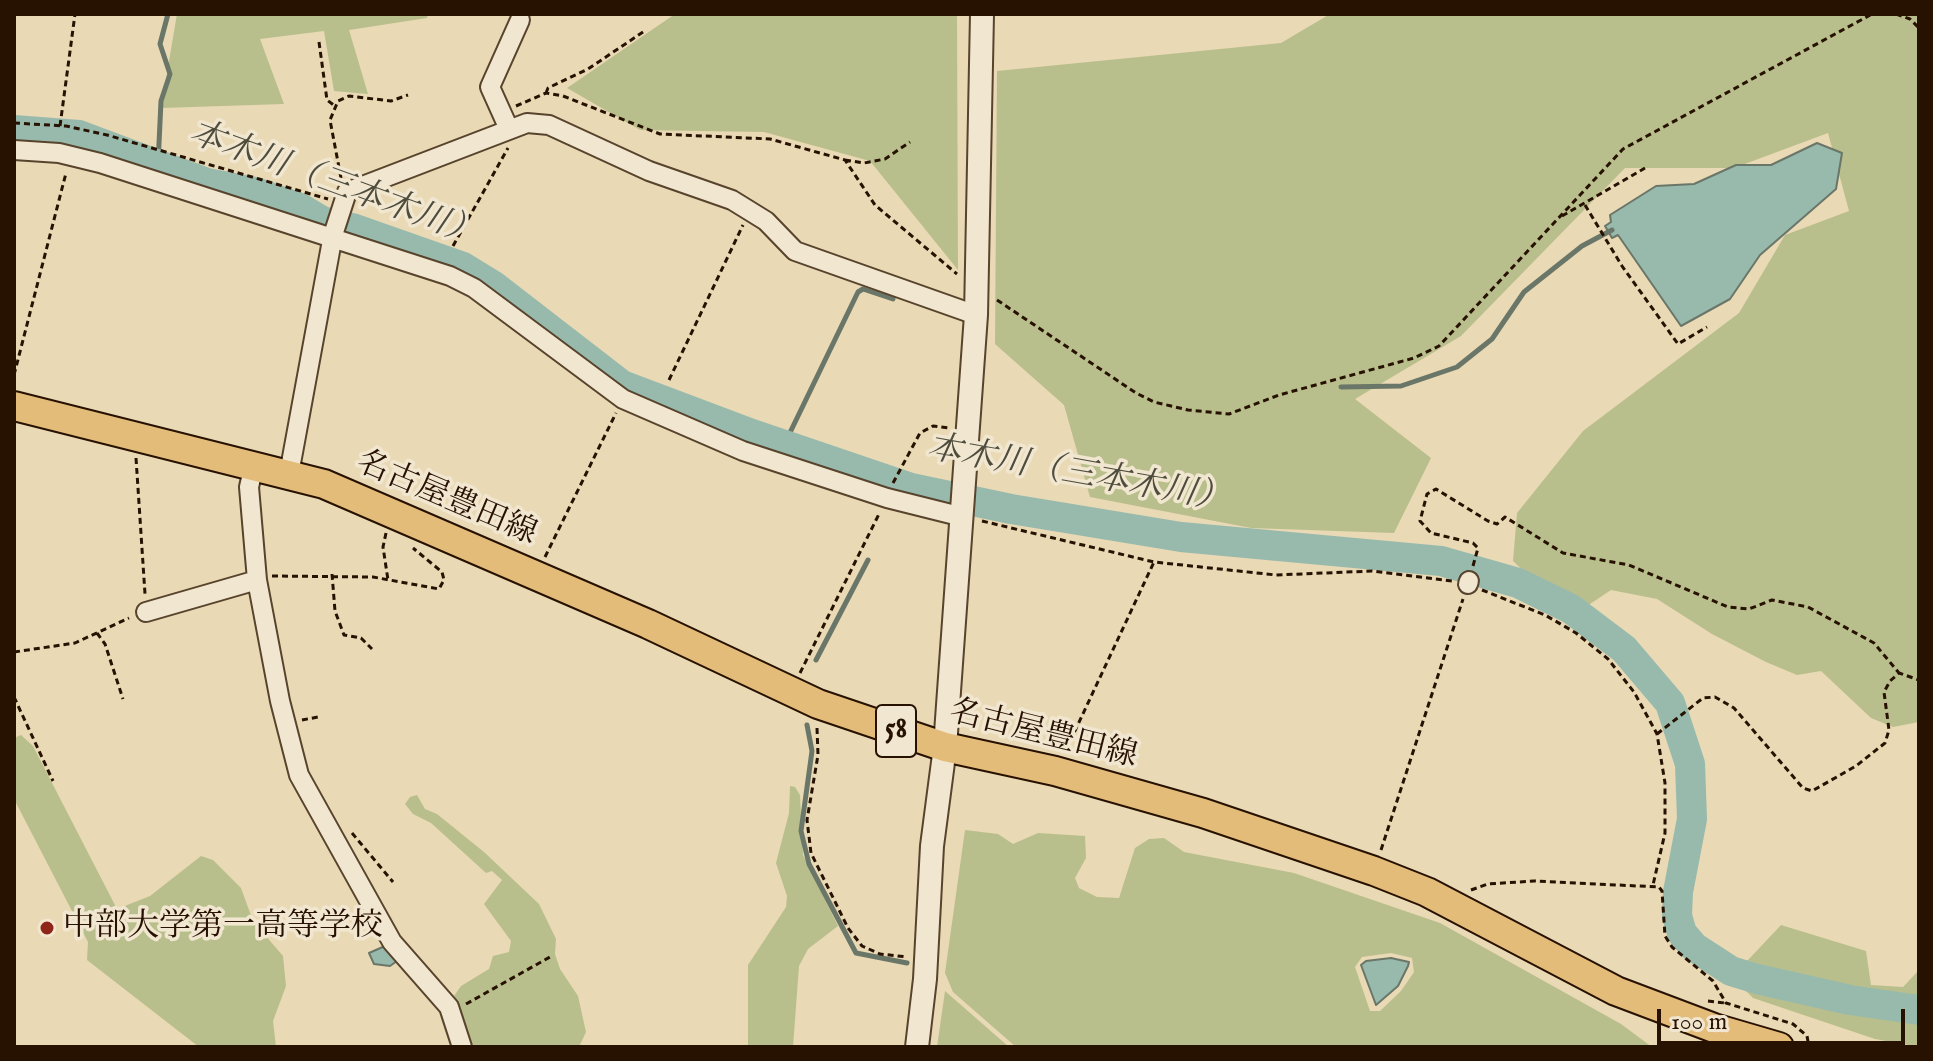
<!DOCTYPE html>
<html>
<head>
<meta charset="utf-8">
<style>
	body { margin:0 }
	#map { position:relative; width:1933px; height:1061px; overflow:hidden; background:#e9d9b5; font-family:"IM FELL English",serif }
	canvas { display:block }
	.frame { position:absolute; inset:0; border:16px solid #271100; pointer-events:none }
	.scale { position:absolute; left:1657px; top:1009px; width:248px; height:36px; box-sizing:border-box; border:4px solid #271100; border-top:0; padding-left:10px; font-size:24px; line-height:28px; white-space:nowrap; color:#271100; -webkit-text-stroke:6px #f1e6cf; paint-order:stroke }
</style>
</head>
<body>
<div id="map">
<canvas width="1933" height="1061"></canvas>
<div class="frame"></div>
<div class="scale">100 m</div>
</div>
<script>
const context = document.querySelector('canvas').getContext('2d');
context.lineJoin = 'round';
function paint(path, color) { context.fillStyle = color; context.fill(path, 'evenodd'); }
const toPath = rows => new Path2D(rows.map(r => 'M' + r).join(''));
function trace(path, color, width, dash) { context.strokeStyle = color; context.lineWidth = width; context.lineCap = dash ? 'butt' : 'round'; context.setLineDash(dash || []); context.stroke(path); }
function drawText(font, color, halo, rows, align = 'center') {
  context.font = font + ' "IM FELL English","Noto Serif JP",serif'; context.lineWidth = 7; context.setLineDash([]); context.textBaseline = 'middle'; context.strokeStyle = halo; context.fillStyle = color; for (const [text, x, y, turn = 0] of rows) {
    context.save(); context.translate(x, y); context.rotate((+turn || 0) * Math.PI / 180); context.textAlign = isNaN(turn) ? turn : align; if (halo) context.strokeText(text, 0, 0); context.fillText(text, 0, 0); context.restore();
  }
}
paint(toPath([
	[177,14,428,14,427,18,349,30,368,94,334,91,324,31,260,39,284,104,161,108],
	[675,14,957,14,958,270,870,161,764,132,640,130,567,88],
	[1330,14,1919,14,1919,722,1893,727,1871,718,1821,671,1797,675,1766,662,1712,634,1657,599,1611,590,1584,608,1533,580,1513,561,1517,513,1583,431,1739,313,1785,235,1849,211,1828,133,1734,168,1625,168,1461,336,1355,399,1431,458,1394,533,1251,528,1090,497,1064,405,995,344,997,71,1281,43],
	[21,735,33,746,117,909,150,896,201,856,213,860,241,888,253,921,283,956,286,986,273,1021,276,1047,199,1047,87,960,88,942,14,799,14,738],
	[790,786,795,787,800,795,803,855,838,926,808,949,799,966,793,1047,748,1047,748,965,786,907,787,896,776,863,789,813],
	[417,795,425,809,437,814,484,852,539,904,556,939,555,954,560,969,578,996,586,1032,579,1047,470,1047,454,996,461,986,489,969,493,956,509,952,511,941,484,904,502,880,492,871,486,873,431,823,413,814,405,804,410,797],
	[965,830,998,834,1013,844,1038,833,1085,836,1086,858,1075,878,1079,888,1097,897,1119,898,1135,848,1149,839,1164,838,1184,852,1294,873,1440,923,1621,1024,1652,1047,1016,1047,953,992,945,973],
	[1391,953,1412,958,1414,972,1401,991,1380,1011,1370,1011,1355,967,1362,957],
	[1781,925,1866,951,1871,985,1903,987,1919,970,1919,1047,1875,1039,1753,998,1732,977],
	[945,991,1009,1047,937,1047]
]), '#b9bf8c');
const water = toPath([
	[1817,143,1842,153,1836,189,1760,255,1730,299,1681,326,1618,235,1612,238,1605,226,1611,222,1610,215,1656,186,1694,184,1736,165,1771,165,1817,143],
	[385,946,397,961,390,966,374,964,369,953,385,946],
	[1391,958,1409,962,1408,966,1398,986,1376,1005,1361,965,1366,961,1391,958]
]);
paint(water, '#97baad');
trace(water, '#6a7668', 2);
trace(toPath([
	[158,165,161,101,170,74,160,44,168,14],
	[1341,387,1401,386,1457,367,1492,339,1524,292,1582,246,1612,230],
	[784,445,858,292,863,289,893,299],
	[816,660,868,560],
	[807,725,812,751,801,831,809,864,856,953,907,963]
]), '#6a7668', 5);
trace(toPath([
	[14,130,79,135,207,183,255,192,300,208,322,221,352,228,463,267,494,286,622,385,752,434,911,488,1011,509,1181,537,1441,561,1518,583,1571,609,1624,649,1670,703,1690,764,1692,819,1678,892,1677,916,1682,933,1694,947,1731,971,1757,979,1850,1000,1919,1010]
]), '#97baad', 30);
const minor = toPath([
	[508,127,490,87,520,20],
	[14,150,59,153,100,163,450,276,474,288,623,399,743,451,887,498,963,517],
	[254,465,249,487,257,580,280,701,299,775,392,942,449,1007,462,1047],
	[289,474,333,235,347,192,527,123,549,125,649,171,732,200,766,221,795,251,976,315],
	[1468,584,1469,581],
	[146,612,257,580]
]);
const tertiary = toPath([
	[917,1047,925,979,932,846,945,747,976,315,982,14]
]);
const primary = toPath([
	[14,406,324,484,648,624,818,704,945,747,1055,771,1203,813,1374,871,1427,892,1616,991,1714,1028,1779,1047]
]);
trace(minor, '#58432d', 22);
trace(tertiary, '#58432d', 26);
trace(primary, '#271100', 32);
trace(toPath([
	[1896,14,1910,19,1919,28],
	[319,42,327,100,335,106],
	[546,93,548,88,588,69,646,30],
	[516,106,546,93,563,96,660,134,770,139,845,160,875,205,957,274],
	[14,123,66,126,107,135,328,199],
	[60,126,75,14],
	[845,160,864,163,885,159,910,142],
	[341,178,330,120,338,101,349,96,391,101,408,95],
	[1585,205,1622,266,1678,344,1707,327],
	[1562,216,1645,168],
	[453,246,508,148],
	[997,300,1136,393,1154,402,1188,410,1229,414,1279,395,1414,358,1439,346,1623,149,1872,14],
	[14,375,66,173],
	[669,380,743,225],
	[136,458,145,594],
	[893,483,920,433,933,426,949,428],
	[982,521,1154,562,1276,575,1372,571,1452,581],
	[386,533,383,547,388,580],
	[545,557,616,413],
	[1473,566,1478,548,1473,543,1431,533,1420,521,1427,494,1436,489,1488,521,1497,524,1505,517,1563,553,1629,565,1728,607,1749,609,1772,600,1808,607,1874,643,1899,673],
	[332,574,335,611,344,635,361,638,372,649],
	[272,576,373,577,439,589,444,580,442,572,413,548],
	[1482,590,1545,615,1576,633,1608,659,1634,692,1657,734,1665,783,1665,833,1653,885],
	[97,633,105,644,123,699],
	[14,652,75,643,129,618],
	[800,673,880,512],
	[14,697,53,781],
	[302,720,318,717],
	[817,728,818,755,807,820,811,853,848,928,862,946,880,954,907,957],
	[1657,734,1703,698,1715,697,1734,708,1803,788,1812,791,1856,766,1885,743,1889,730,1884,692,1890,681,1899,673,1919,680],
	[1066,750,1154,562],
	[352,833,393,882],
	[1381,850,1463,599],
	[1471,890,1488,884,1534,881,1659,887,1662,891,1665,936,1672,947,1713,981,1726,1003,1793,1024,1807,1036,1809,1047],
	[1708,1001,1725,1003],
	[466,1004,550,957]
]), '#271100', 3, [6, 4]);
trace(minor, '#f1e6cf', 18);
trace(tertiary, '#f1e6cf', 22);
trace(primary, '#e4bc7a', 28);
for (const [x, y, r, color] of [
	[47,928,8,"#8f2418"]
]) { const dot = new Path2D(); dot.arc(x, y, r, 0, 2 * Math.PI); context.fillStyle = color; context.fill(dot); trace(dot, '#f1e6cf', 3); }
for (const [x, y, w] of [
	[896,731,40]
]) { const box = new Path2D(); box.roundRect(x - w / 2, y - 26, w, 52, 6); context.fillStyle = '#f1e6cf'; context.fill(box); trace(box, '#271100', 2); }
drawText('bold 30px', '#271100', null, [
	["58",896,731]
]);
drawText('32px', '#271100', '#f1e6cf', [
	["名古屋豊田線",446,500,23],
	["名古屋豊田線",1043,736,14]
]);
drawText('32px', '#271100', '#f1e6cf', [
	["中部大学第一高等学校",63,928]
], 'left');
drawText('italic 34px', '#4e4c3d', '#f1e6cf', [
	["本木川（三本木川）",334,186,20],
	["本木川（三本木川）",1078,476,10]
]);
</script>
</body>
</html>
